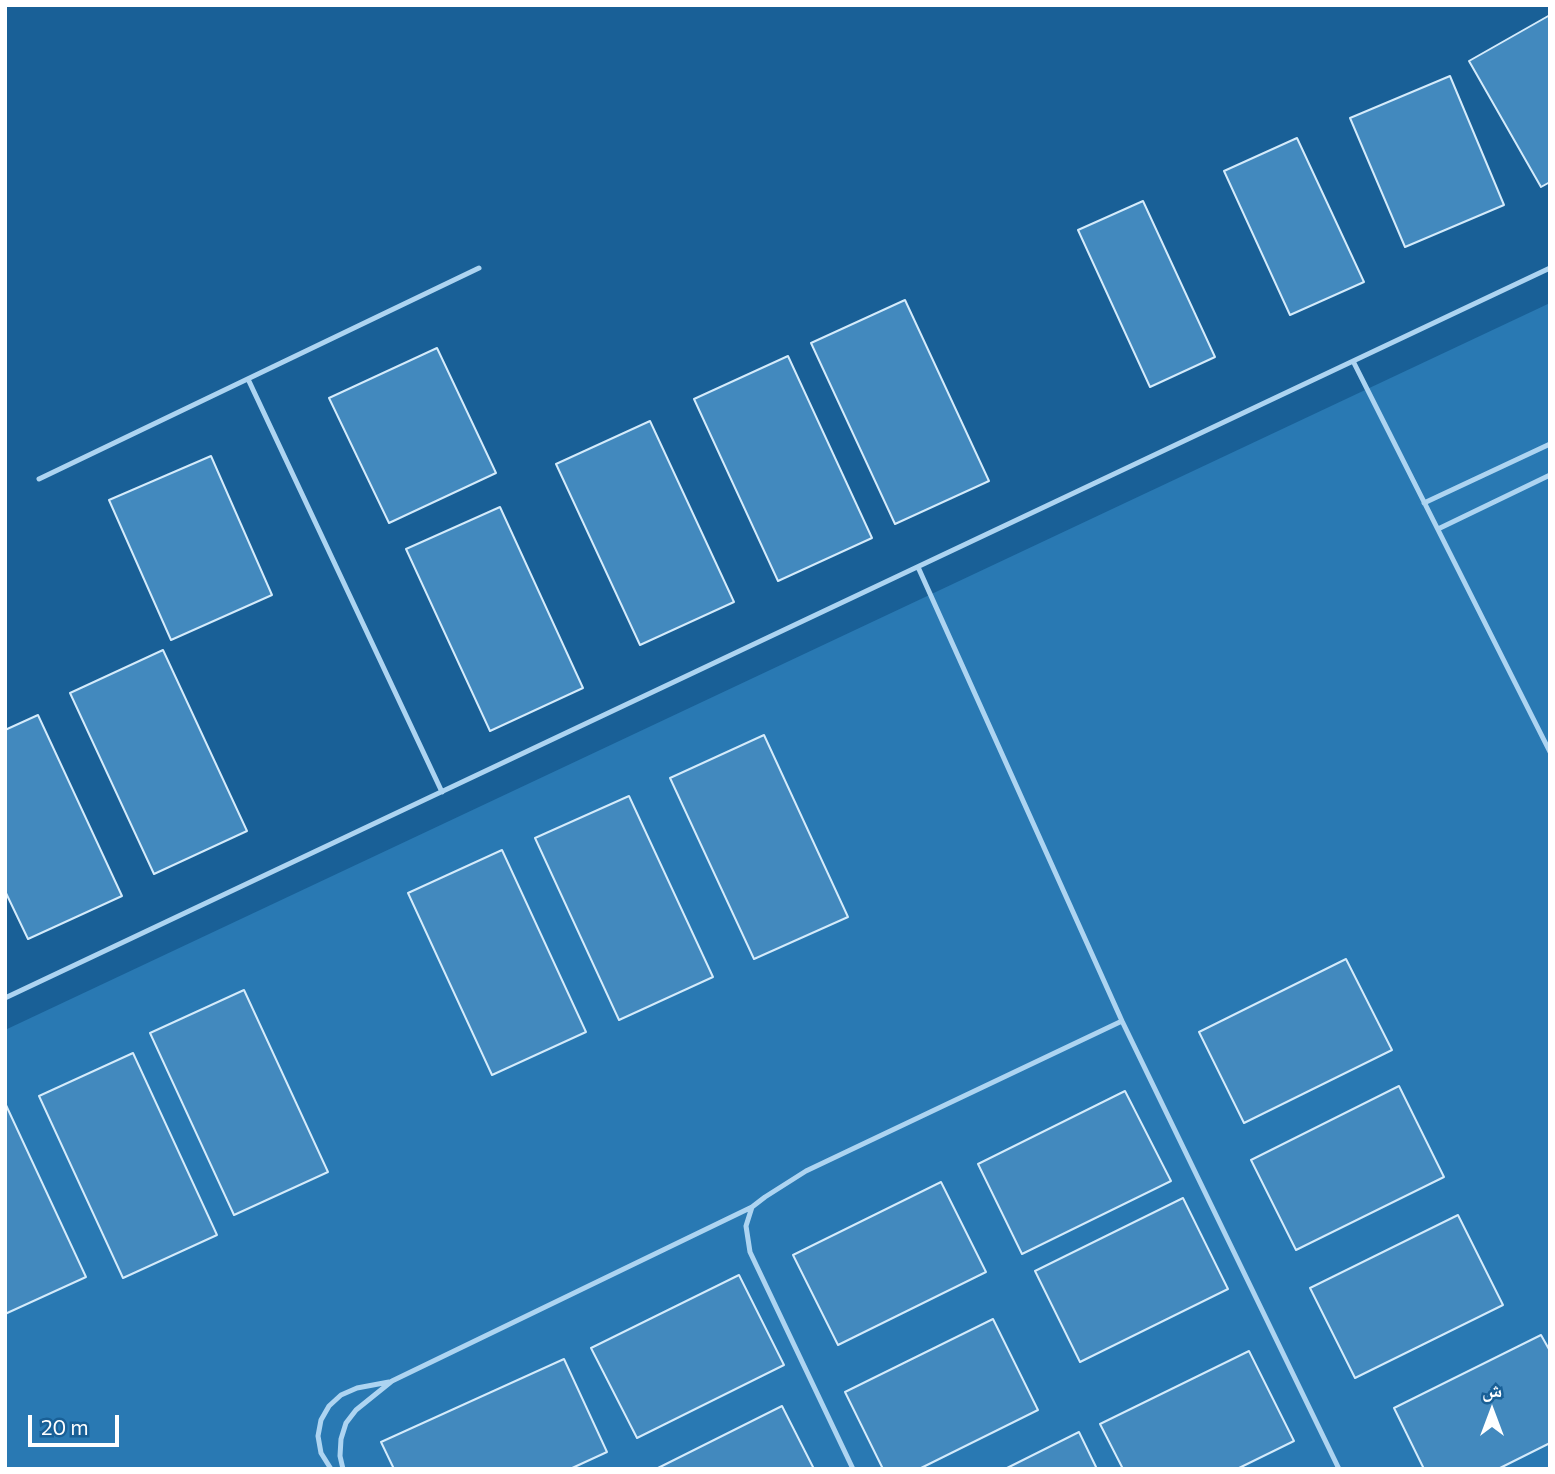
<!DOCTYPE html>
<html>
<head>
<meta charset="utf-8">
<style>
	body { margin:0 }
	#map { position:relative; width:1555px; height:1474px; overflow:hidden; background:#196097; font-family:Commissioner,"Noto Naskh Arabic",sans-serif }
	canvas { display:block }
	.frame { position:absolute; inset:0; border:7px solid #fff; pointer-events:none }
	.north { position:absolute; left:1457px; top:1376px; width:70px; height:70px; -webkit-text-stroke:5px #196097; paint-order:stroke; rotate:0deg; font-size:19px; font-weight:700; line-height:28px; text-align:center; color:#fff }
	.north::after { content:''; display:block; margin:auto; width:24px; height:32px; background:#fff; clip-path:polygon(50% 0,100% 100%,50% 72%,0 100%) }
	.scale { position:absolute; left:28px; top:1415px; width:91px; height:32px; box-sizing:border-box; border:4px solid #fff; border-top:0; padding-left:9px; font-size:21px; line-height:24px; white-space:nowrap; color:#fff; -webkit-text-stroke:5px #196097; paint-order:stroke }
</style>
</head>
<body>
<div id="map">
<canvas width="1555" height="1474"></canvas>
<div class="frame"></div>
<div class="north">ش</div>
<div class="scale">20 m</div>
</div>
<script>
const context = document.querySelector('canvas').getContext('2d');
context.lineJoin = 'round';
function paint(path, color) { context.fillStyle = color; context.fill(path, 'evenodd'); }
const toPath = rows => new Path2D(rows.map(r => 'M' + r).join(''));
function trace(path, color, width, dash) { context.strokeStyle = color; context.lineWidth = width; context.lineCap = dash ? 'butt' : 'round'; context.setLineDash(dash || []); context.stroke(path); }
paint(toPath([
	[1550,303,1550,1469,5,1469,5,1030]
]), '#2979b3');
const building = toPath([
	[1550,15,1550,182,1541,187,1469,61,1550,15],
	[1450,76,1504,205,1405,247,1350,118,1450,76],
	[1297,138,1364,282,1290,315,1224,171,1297,138],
	[1143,201,1215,357,1150,387,1078,230,1143,201],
	[905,300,989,481,895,524,811,343,905,300],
	[437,348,496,473,389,523,329,398,437,348],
	[788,356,872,538,778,581,694,399,788,356],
	[650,421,734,602,640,645,556,464,650,421],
	[211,456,272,595,171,640,109,500,211,456],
	[500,507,583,688,490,731,406,549,500,507],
	[163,650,247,831,154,874,70,693,163,650],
	[38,715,122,896,28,939,5,891,5,730,38,715],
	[764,735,848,917,754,959,670,778,764,735],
	[629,796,713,977,619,1020,535,838,629,796],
	[502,850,586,1032,492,1075,408,893,502,850],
	[1346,959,1392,1050,1244,1123,1199,1032,1346,959],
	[244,990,328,1172,234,1215,150,1033,244,990],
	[133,1053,217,1235,123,1278,39,1096,133,1053],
	[1399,1086,1444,1177,1296,1250,1251,1160,1399,1086],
	[1125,1091,1171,1181,1022,1254,978,1164,1125,1091],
	[5,1103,86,1277,5,1314,5,1103],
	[941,1182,986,1272,838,1345,793,1255,941,1182],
	[1183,1198,1228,1289,1080,1362,1035,1271,1183,1198],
	[1458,1215,1503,1305,1355,1378,1310,1288,1458,1215],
	[739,1275,784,1365,637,1438,591,1348,739,1275],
	[993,1319,1038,1410,919,1469,883,1469,845,1392,993,1319],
	[1541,1335,1550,1351,1550,1443,1498,1469,1424,1469,1394,1408,1541,1335],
	[1249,1351,1294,1441,1237,1469,1123,1469,1100,1424,1249,1351],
	[564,1359,607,1452,570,1469,394,1469,381,1442,564,1359],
	[782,1406,814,1469,656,1469,782,1406],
	[1079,1432,1097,1469,1005,1469,1079,1432]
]);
paint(building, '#4289be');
trace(building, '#d4ebfb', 2);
trace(toPath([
	[1353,361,1550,752],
	[248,379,442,792],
	[39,479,479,268],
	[1424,503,1550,444],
	[1438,529,1550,475],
	[918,567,1122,1021,1339,1469],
	[5,998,1550,268],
	[331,1469,321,1453,318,1436,321,1420,329,1406,341,1395,357,1388,389,1382],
	[343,1469,340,1456,341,1439,346,1423,356,1410,392,1381,752,1207],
	[853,1469,750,1252,746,1226,752,1207,765,1197,806,1171,1122,1021]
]), '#add4f1', 5);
</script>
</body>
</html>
